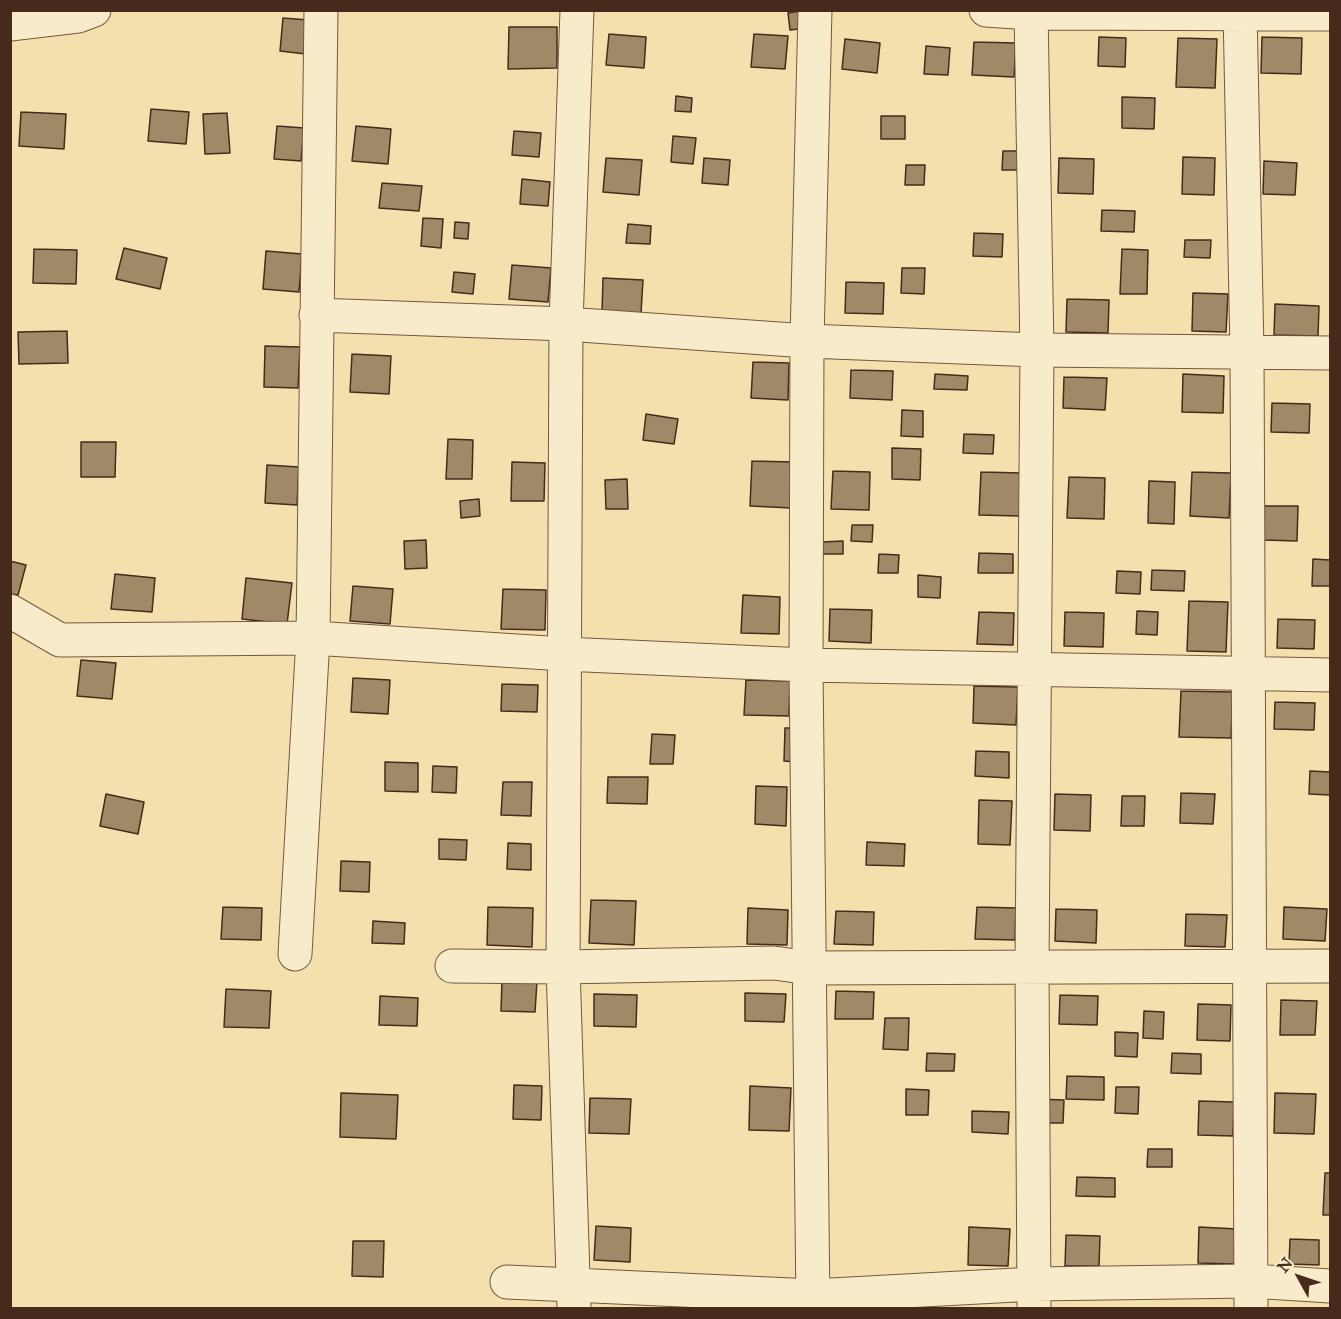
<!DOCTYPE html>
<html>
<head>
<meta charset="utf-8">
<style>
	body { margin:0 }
	#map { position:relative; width:1341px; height:1319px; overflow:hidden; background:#f4e0ad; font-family:"IM FELL Great Primer",serif }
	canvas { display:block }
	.frame { position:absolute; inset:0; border:12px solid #462a1c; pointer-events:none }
	.north { position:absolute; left:1269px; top:1247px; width:60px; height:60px; -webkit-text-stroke:4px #f8ebca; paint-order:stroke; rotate:310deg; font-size:16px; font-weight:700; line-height:24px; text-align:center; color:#462a1c }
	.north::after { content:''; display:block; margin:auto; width:21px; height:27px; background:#462a1c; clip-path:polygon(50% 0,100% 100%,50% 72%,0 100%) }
</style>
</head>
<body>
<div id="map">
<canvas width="1341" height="1319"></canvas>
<div class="frame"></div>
<div class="north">N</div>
</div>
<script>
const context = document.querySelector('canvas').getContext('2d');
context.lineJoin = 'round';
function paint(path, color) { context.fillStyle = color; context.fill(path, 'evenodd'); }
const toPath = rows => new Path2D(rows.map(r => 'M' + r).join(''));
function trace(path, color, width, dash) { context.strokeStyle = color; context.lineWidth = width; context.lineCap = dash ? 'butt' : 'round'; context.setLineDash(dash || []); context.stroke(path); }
const building = toPath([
	[806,10,807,28,790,30,788,13,806,10],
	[283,18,309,20,306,54,280,51,283,18],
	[509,27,557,27,557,68,508,69,509,27],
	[609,34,646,37,644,68,606,65,609,34],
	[754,34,788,36,785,69,751,67,754,34],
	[1099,37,1126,38,1125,67,1098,66,1099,37],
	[1262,37,1302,38,1301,74,1261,73,1262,37],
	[1178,38,1217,39,1215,88,1176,87,1178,38],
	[845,39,880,43,877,73,842,69,845,39],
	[974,42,1016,43,1014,77,972,75,974,42],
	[926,46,950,48,948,75,924,74,926,46],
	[676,96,692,98,691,112,675,111,676,96],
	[1122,97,1155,98,1154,129,1122,128,1122,97],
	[151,109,189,112,186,144,148,141,151,109],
	[21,112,66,114,64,149,19,146,21,112],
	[227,113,230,153,205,154,203,114,227,113],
	[881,116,905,116,905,139,881,139,881,116],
	[277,126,304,128,301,161,274,159,277,126],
	[356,126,391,129,388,164,352,161,356,126],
	[514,131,541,133,539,157,512,155,514,131],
	[673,136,696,138,693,164,671,162,673,136],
	[1003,151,1021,151,1020,170,1002,170,1003,151],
	[1183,157,1215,158,1214,195,1182,194,1183,157],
	[606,158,642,160,639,195,603,192,606,158],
	[704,158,730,160,728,185,702,183,704,158],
	[1059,158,1094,159,1093,194,1058,193,1059,158],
	[1264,161,1297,163,1295,195,1263,194,1264,161],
	[906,165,925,165,924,185,905,185,906,165],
	[522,179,550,182,548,206,520,204,522,179],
	[382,183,422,186,419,211,379,208,382,183],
	[1102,210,1135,211,1134,232,1101,231,1102,210],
	[423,218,443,219,441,248,421,246,423,218],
	[455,222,469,223,468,239,454,238,455,222],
	[628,224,651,226,650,244,626,243,628,224],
	[974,233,1003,234,1002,257,973,256,974,233],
	[1185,240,1211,240,1210,258,1184,257,1185,240],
	[124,248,167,258,160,289,116,279,124,248],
	[34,249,77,250,76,284,33,283,34,249],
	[1122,249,1148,250,1147,294,1120,294,1122,249],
	[266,251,302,254,299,292,263,289,266,251],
	[512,265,551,268,548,302,509,299,512,265],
	[902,268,925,268,924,294,901,293,902,268],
	[454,272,475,274,473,294,452,292,454,272],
	[603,278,643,280,641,313,602,312,603,278],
	[846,282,884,283,883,314,845,313,846,282],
	[1193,293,1228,294,1226,332,1192,331,1193,293],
	[1067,299,1109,300,1108,333,1066,332,1067,299],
	[1275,304,1319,306,1318,336,1274,335,1275,304],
	[67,331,68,363,19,364,18,332,67,331],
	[265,346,300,347,298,388,264,387,265,346],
	[352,354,391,356,389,394,350,392,352,354],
	[753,362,789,363,788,400,751,398,753,362],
	[851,370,893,371,892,400,850,398,851,370],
	[935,374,968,376,967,390,934,389,935,374],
	[1183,374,1224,376,1223,413,1182,412,1183,374],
	[1064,377,1107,378,1105,410,1063,408,1064,377],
	[1272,403,1310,404,1309,433,1271,432,1272,403],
	[902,410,923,411,923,437,901,436,902,410],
	[646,414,678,419,674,444,643,440,646,414],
	[964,434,994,435,993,454,963,453,964,434],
	[448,439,473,440,472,479,446,479,448,439],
	[81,442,116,442,115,477,81,477,81,442],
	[892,448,921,449,920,480,892,479,892,448],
	[752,461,793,462,791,508,750,506,752,461],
	[512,462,545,463,544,501,511,501,512,462],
	[267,465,299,467,297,505,265,503,267,465],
	[833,471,870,472,869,510,831,509,833,471],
	[981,472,1022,473,1020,516,979,515,981,472],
	[1192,472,1231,473,1229,518,1190,516,1192,472],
	[1069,477,1105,478,1104,519,1067,518,1069,477],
	[627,479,628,509,606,509,605,480,627,479],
	[1149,481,1175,482,1174,524,1148,523,1149,481],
	[479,499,480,516,461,518,460,501,479,499],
	[1264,506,1298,506,1297,541,1264,540,1264,506],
	[852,525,873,525,872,542,851,541,852,525],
	[426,540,427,568,405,569,404,541,426,540],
	[843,541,843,554,822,554,822,542,843,541],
	[979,553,1013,554,1013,573,978,573,979,553],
	[879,554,899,555,898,573,878,573,879,554],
	[1313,559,1330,560,1330,586,1312,586,1313,559],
	[10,561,26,565,18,595,10,594,10,561],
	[1152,570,1185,571,1184,591,1151,590,1152,570],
	[1117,571,1141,572,1140,594,1116,593,1117,571],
	[115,574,155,578,152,612,111,609,115,574],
	[918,575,941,577,940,598,918,597,918,575],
	[246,578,292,583,287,624,242,619,246,578],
	[353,586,393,589,390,624,350,621,353,586],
	[503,589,546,590,545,630,501,629,503,589],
	[743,595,780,597,779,634,741,633,743,595],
	[1189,601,1228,602,1226,652,1187,651,1189,601],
	[830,609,872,610,871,643,829,641,830,609],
	[1137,611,1158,612,1157,635,1136,634,1137,611],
	[979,612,1014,613,1013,645,977,644,979,612],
	[1065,612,1104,613,1103,647,1064,646,1065,612],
	[1278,619,1315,620,1314,649,1277,648,1278,619],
	[81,660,116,663,112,699,77,696,81,660],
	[353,678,390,680,388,714,351,712,353,678],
	[746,680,790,681,789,716,744,715,746,680],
	[502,684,538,685,537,712,501,711,502,684],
	[974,686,1018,687,1016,725,973,723,974,686],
	[1181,691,1233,692,1231,738,1179,737,1181,691],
	[1275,702,1315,703,1314,730,1274,729,1275,702],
	[785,728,799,728,797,762,784,761,785,728],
	[652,734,675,735,673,764,650,764,652,734],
	[976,751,1009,752,1009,778,975,776,976,751],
	[385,762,418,763,418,792,385,791,385,762],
	[433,766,457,767,456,793,432,792,433,766],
	[1310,771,1330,772,1330,795,1309,794,1310,771],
	[608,777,648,777,647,804,607,803,608,777],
	[503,782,532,782,531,816,501,815,503,782],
	[756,786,787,787,786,826,755,824,756,786],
	[1181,793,1215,794,1213,824,1180,823,1181,793],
	[106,794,144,802,138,834,100,826,106,794],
	[1055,794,1091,795,1090,831,1054,830,1055,794],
	[1122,796,1145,796,1144,826,1121,826,1122,796],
	[979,800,1012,801,1010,845,978,844,979,800],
	[439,839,467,840,466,860,439,859,439,839],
	[867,842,905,844,904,866,866,865,867,842],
	[508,843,531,844,531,870,507,869,508,843],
	[341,861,370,862,369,892,340,891,341,861],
	[591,900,636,901,634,945,589,943,591,900],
	[223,907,262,908,261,940,221,939,223,907],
	[488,907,533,908,532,947,487,945,488,907],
	[977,907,1016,908,1015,940,975,939,977,907],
	[1284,907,1327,909,1325,941,1283,939,1284,907],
	[748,908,788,910,787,945,747,944,748,908],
	[1056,909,1097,910,1096,943,1055,941,1056,909],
	[836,911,874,912,873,945,834,944,836,911],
	[1186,914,1227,915,1225,947,1185,946,1186,914],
	[373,921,405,923,404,944,372,943,373,921],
	[502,980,537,981,535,1012,501,1011,502,980],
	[226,989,271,991,269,1028,224,1027,226,989],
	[836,991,874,992,873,1019,835,1019,836,991],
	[745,993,786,994,784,1022,745,1021,745,993],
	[594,994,637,995,636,1027,594,1026,594,994],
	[1060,995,1098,996,1097,1025,1059,1024,1060,995],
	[380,996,418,998,417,1026,379,1025,380,996],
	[1281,1000,1317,1001,1315,1035,1280,1035,1281,1000],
	[1198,1004,1231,1005,1230,1041,1197,1040,1198,1004],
	[1144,1011,1164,1012,1163,1039,1143,1038,1144,1011],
	[885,1018,909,1018,908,1050,883,1049,885,1018],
	[1115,1032,1138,1033,1137,1057,1115,1056,1115,1032],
	[927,1053,955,1054,954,1071,926,1071,927,1053],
	[1172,1053,1201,1054,1201,1074,1171,1073,1172,1053],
	[1067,1076,1104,1077,1104,1100,1066,1099,1067,1076],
	[514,1085,542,1086,541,1120,513,1119,514,1085],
	[750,1086,791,1088,789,1131,749,1130,750,1086],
	[1116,1087,1139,1087,1138,1114,1115,1113,1116,1087],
	[906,1089,929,1090,928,1115,906,1115,906,1089],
	[341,1093,398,1095,396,1139,340,1137,341,1093],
	[1275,1093,1316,1094,1314,1134,1274,1133,1275,1093],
	[590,1098,631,1099,629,1134,589,1133,590,1098],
	[1038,1099,1064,1100,1063,1123,1037,1123,1038,1099],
	[1199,1101,1234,1102,1233,1136,1198,1135,1199,1101],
	[972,1111,1009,1112,1008,1134,972,1132,972,1111],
	[1148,1149,1172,1149,1172,1167,1147,1167,1148,1149],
	[1325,1173,1330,1173,1330,1215,1323,1215,1325,1173],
	[1077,1177,1115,1178,1115,1197,1076,1196,1077,1177],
	[596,1226,631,1228,630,1262,594,1260,596,1226],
	[969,1227,1010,1229,1008,1266,968,1265,969,1227],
	[1199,1227,1237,1229,1235,1264,1198,1263,1199,1227],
	[1066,1235,1100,1236,1099,1266,1065,1266,1066,1235],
	[1290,1239,1319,1240,1319,1265,1289,1264,1290,1239],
	[353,1241,384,1241,383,1277,352,1276,353,1241]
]);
paint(building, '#a08967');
trace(building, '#462a1c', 1.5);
const minor = toPath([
	[986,10,1031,13,1330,14],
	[1031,10,1037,350,1032,967,1034,1308],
	[1240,10,1247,351,1251,1308],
	[10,24,78,16,94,10],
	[316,315,566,324,807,341,1037,350,1330,353],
	[10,611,60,640,313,638,564,654,806,665,1330,675],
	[295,954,313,638,321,10],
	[452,966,563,967,774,963,810,968,1330,966],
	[507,1282,813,1296,1034,1284,1251,1281,1330,1286],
	[574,1308,563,967,566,324,577,10],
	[813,1308,806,665,807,341,815,10]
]);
trace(minor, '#725840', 35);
trace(minor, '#f8ebca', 33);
</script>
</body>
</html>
